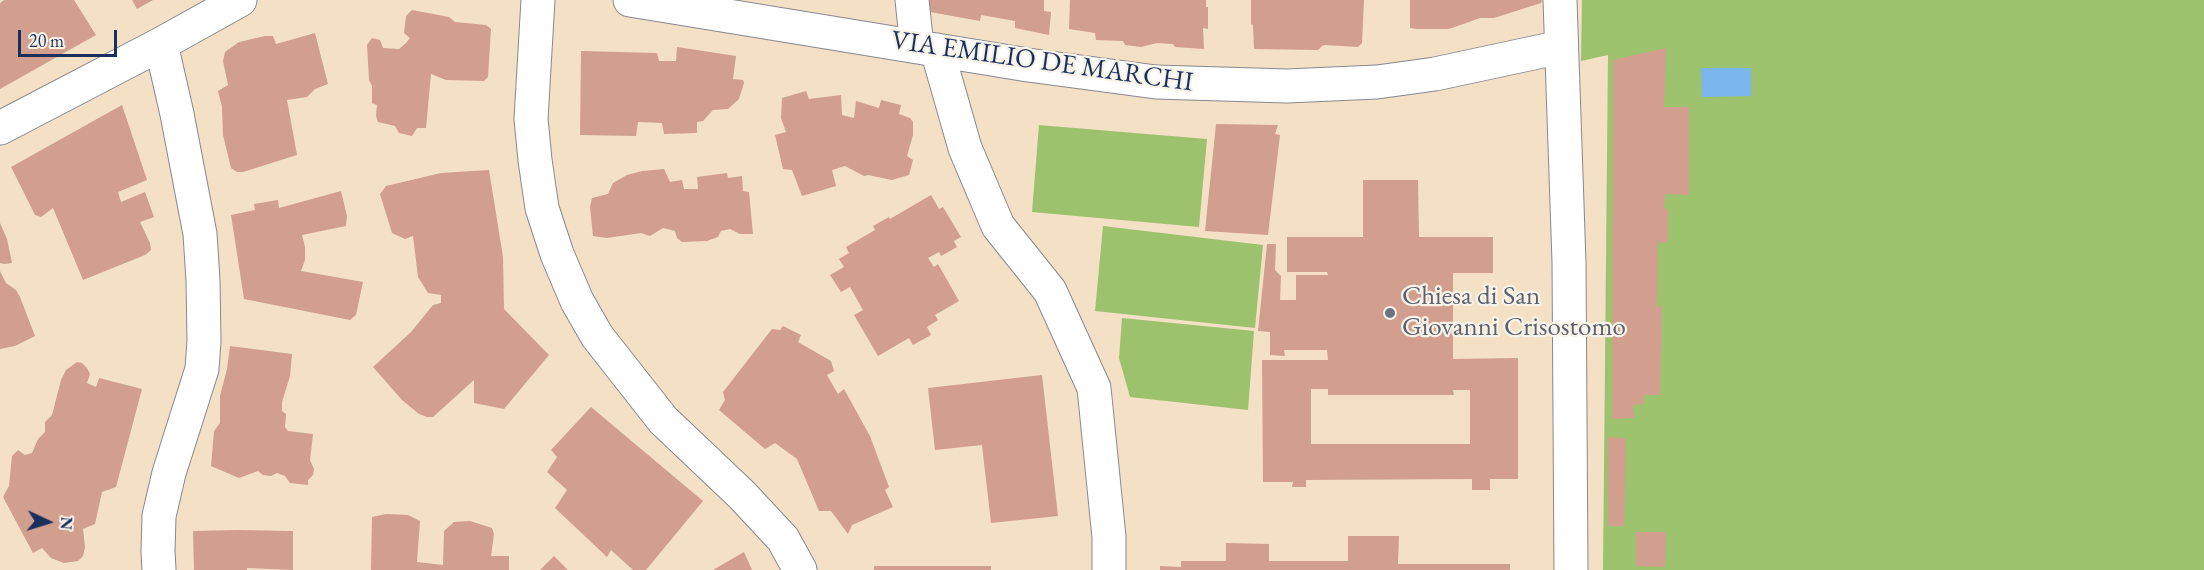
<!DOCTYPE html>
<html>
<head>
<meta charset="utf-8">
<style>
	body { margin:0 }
	#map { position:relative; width:2204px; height:570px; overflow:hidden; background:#f3e0c5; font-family:"EB Garamond",serif }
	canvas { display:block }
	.north { position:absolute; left:18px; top:492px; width:60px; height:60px; -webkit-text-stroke:4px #f7f3e8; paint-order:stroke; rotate:94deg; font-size:16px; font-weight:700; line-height:24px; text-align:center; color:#1b2f5e }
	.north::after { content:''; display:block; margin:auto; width:21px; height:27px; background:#1b2f5e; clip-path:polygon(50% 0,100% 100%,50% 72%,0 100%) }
	.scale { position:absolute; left:18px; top:30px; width:99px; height:27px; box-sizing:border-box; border:3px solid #1b2f5e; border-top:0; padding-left:8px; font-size:18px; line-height:21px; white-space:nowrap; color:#1b2f5e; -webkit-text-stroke:4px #f7f3e8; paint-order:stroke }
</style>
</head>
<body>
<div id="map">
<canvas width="2204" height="570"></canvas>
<div class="north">N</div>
<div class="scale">20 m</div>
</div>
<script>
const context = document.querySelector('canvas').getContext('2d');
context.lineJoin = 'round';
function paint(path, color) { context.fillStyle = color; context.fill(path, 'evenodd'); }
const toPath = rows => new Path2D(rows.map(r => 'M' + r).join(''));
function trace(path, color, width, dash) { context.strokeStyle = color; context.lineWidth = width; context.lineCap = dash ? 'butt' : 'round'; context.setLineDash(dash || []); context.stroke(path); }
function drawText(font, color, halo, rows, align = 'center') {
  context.font = font + ' "EB Garamond",serif'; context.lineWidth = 4.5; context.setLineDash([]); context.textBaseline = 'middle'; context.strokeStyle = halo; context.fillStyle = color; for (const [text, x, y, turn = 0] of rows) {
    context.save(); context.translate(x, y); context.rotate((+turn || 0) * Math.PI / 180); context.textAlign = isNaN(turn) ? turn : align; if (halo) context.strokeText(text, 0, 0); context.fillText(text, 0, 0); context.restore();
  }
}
paint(toPath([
	[1582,0,2204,0,2204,570,1603,570,1608,55,1581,61],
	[1039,125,1207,139,1199,227,1032,212],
	[1103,226,1263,245,1255,328,1095,311],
	[1122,318,1254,331,1248,410,1130,397,1119,358]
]), '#9cc26d');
paint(toPath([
	[1701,68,1751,68,1751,96,1702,97]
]), '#7bb6ed');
paint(toPath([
	[4,0,74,0,96,35,0,89,0,3],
	[132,0,153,0,137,9],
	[928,0,1044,0,1044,11,1051,12,1049,35,1015,28,1015,21,981,15,980,21,930,12],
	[1070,0,1206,0,1206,7,1208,7,1208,29,1203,28,1204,49,1175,47,1173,44,1157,43,1141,47,1125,45,1123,41,1096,40,1095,33,1069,29],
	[1251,0,1364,0,1362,43,1358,47,1325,45,1322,46,1318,50,1254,49,1253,25,1251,24],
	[1410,0,1542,0,1541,3,1494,18,1480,18,1449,29,1417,29,1410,28],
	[412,10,449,17,455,22,486,25,491,29,488,77,484,81,446,80,431,74,426,128,417,128,412,136,399,133,395,126,378,122,376,116,377,105,372,103,372,86,369,80,367,45,372,38,380,40,383,48,399,49,406,43,410,38,404,33,406,16],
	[315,33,328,84,315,89,307,97,287,100,297,155,243,172,237,172,231,168,223,135,222,107,218,91,228,85,223,61,225,52,239,42,265,36,273,36,276,44],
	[677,47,736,56,733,79,743,80,744,83,739,99,728,109,713,110,703,121,697,122,697,133,664,134,662,123,638,122,636,136,580,135,581,51,657,53,659,61,676,61],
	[1666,48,1664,107,1689,107,1689,195,1665,194,1664,208,1668,209,1668,242,1658,243,1657,307,1662,306,1660,395,1643,395,1644,404,1633,405,1634,418,1612,419,1613,60],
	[806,91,809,99,841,95,842,115,854,118,856,101,879,108,881,100,901,105,899,114,910,118,913,122,913,135,907,156,913,160,909,175,892,180,868,175,864,176,845,166,832,170,836,186,802,196,792,170,783,169,775,135,786,132,781,118,782,98],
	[122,105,147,180,118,192,121,202,145,192,154,217,140,222,150,243,151,250,145,255,83,280,53,208,41,217,35,215,11,167],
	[1216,124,1278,125,1275,134,1280,135,1268,235,1205,231],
	[664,169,670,182,682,180,684,189,698,189,697,177,727,173,728,178,742,176,743,191,749,192,753,234,740,234,730,229,721,231,718,237,707,241,682,242,677,238,675,231,663,228,650,236,641,233,607,238,593,236,590,207,592,198,608,194,613,183,627,175,642,171],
	[489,170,503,257,504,309,549,355,504,409,474,403,474,380,433,417,427,417,419,414,402,400,373,367,411,332,433,305,441,303,441,295,428,293,418,277,413,236,405,239,392,233,380,194,386,186,441,173],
	[1363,180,1418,180,1419,237,1493,237,1493,273,1453,273,1453,359,1518,358,1518,479,1490,479,1490,490,1472,490,1472,479,1306,480,1306,487,1292,487,1293,482,1263,482,1262,360,1328,360,1327,350,1284,350,1285,356,1270,355,1270,332,1258,331,1267,244,1276,244,1275,270,1281,276,1280,300,1296,300,1296,275,1328,275,1327,272,1287,272,1287,237,1363,237],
	[1311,389,1328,389,1328,395,1454,395,1453,390,1470,390,1470,444,1311,444],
	[341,191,347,216,346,226,302,235,305,247,305,260,301,271,363,282,356,315,350,320,244,299,231,215,255,210,254,204,278,200,279,208],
	[931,195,939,209,943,207,961,237,954,241,957,247,941,256,939,252,928,258,934,267,938,264,959,301,935,315,938,320,927,327,931,335,913,345,909,338,878,356,854,315,863,310,850,287,841,292,830,275,844,267,839,259,849,253,846,247,875,230,873,226,889,217,890,219],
	[0,223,7,239,12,263,4,264,0,263],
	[0,271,6,283,16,290,20,297,35,336,15,346,0,349],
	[783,326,801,335,798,342,831,361,834,371,827,375,838,394,844,389,870,436,889,487,885,490,893,507,852,525,848,534,831,511,819,511,797,459,775,443,765,449,719,410,725,400,723,392,772,329,780,330],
	[230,346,292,354,290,376,282,402,282,411,286,414,285,427,288,431,313,434,310,460,314,469,313,475,308,480,308,485,290,483,285,476,277,473,271,476,263,475,258,471,239,478,211,466,214,431,220,423,220,396,227,369],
	[77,362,82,363,87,368,90,374,87,383,96,387,99,378,142,389,116,487,102,492,95,524,83,529,85,547,83,556,78,561,64,563,51,558,42,548,33,553,3,497,9,486,12,456,18,450,25,455,32,453,38,439,45,432,45,422,52,415,61,380,66,370],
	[1042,375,1058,516,991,523,982,445,935,450,928,388],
	[591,407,703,501,646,570,633,570,611,550,607,557,555,508,567,490,547,472,557,457,551,450],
	[1608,437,1626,438,1624,526,1608,526],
	[386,514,408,515,420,521,417,562,443,565,444,531,454,522,470,521,492,528,494,534,491,556,509,556,509,570,371,570,372,517],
	[238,530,293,531,293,570,247,568,247,570,194,570,193,531],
	[1636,532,1666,532,1665,567,1636,566],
	[1348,536,1399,536,1398,564,1510,564,1510,570,1160,570,1160,566,1181,567,1181,561,1226,561,1226,543,1269,544,1269,561,1348,561],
	[744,552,752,570,713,570],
	[554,556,568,570,540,570],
	[874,566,991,566,991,570,874,570]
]), '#d29e8e');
const minor = toPath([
	[538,0,531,119,535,160,542,208,557,254,577,301,597,336,663,420,742,495,783,539,800,570],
	[630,0,1028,65,1156,82,1287,86,1377,82,1435,74,1561,47],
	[912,0,917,47],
	[1560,0,1569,262,1571,570],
	[937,50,965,148,998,226,1050,291,1094,388,1109,537,1109,570],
	[0,128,161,44,240,0],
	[159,570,158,551,159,516,169,473,202,369,204,341,203,280,200,234,177,114,161,44]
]);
trace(minor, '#878892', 35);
trace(minor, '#fff', 33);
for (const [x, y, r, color] of [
	[1390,313,6,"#6b7280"]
]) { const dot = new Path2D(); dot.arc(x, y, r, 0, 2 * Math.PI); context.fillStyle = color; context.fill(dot); trace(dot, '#f7f3e8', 2); }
drawText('27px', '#1b2f5e', '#f7f3e8', [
	["VIA EMILIO DE MARCHI",1042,62,8]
]);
drawText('27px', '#5b616d', '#f7f3e8', [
	["Chiesa di San",1402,297],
	["Giovanni Crisostomo",1402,328]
], 'left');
</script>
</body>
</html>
